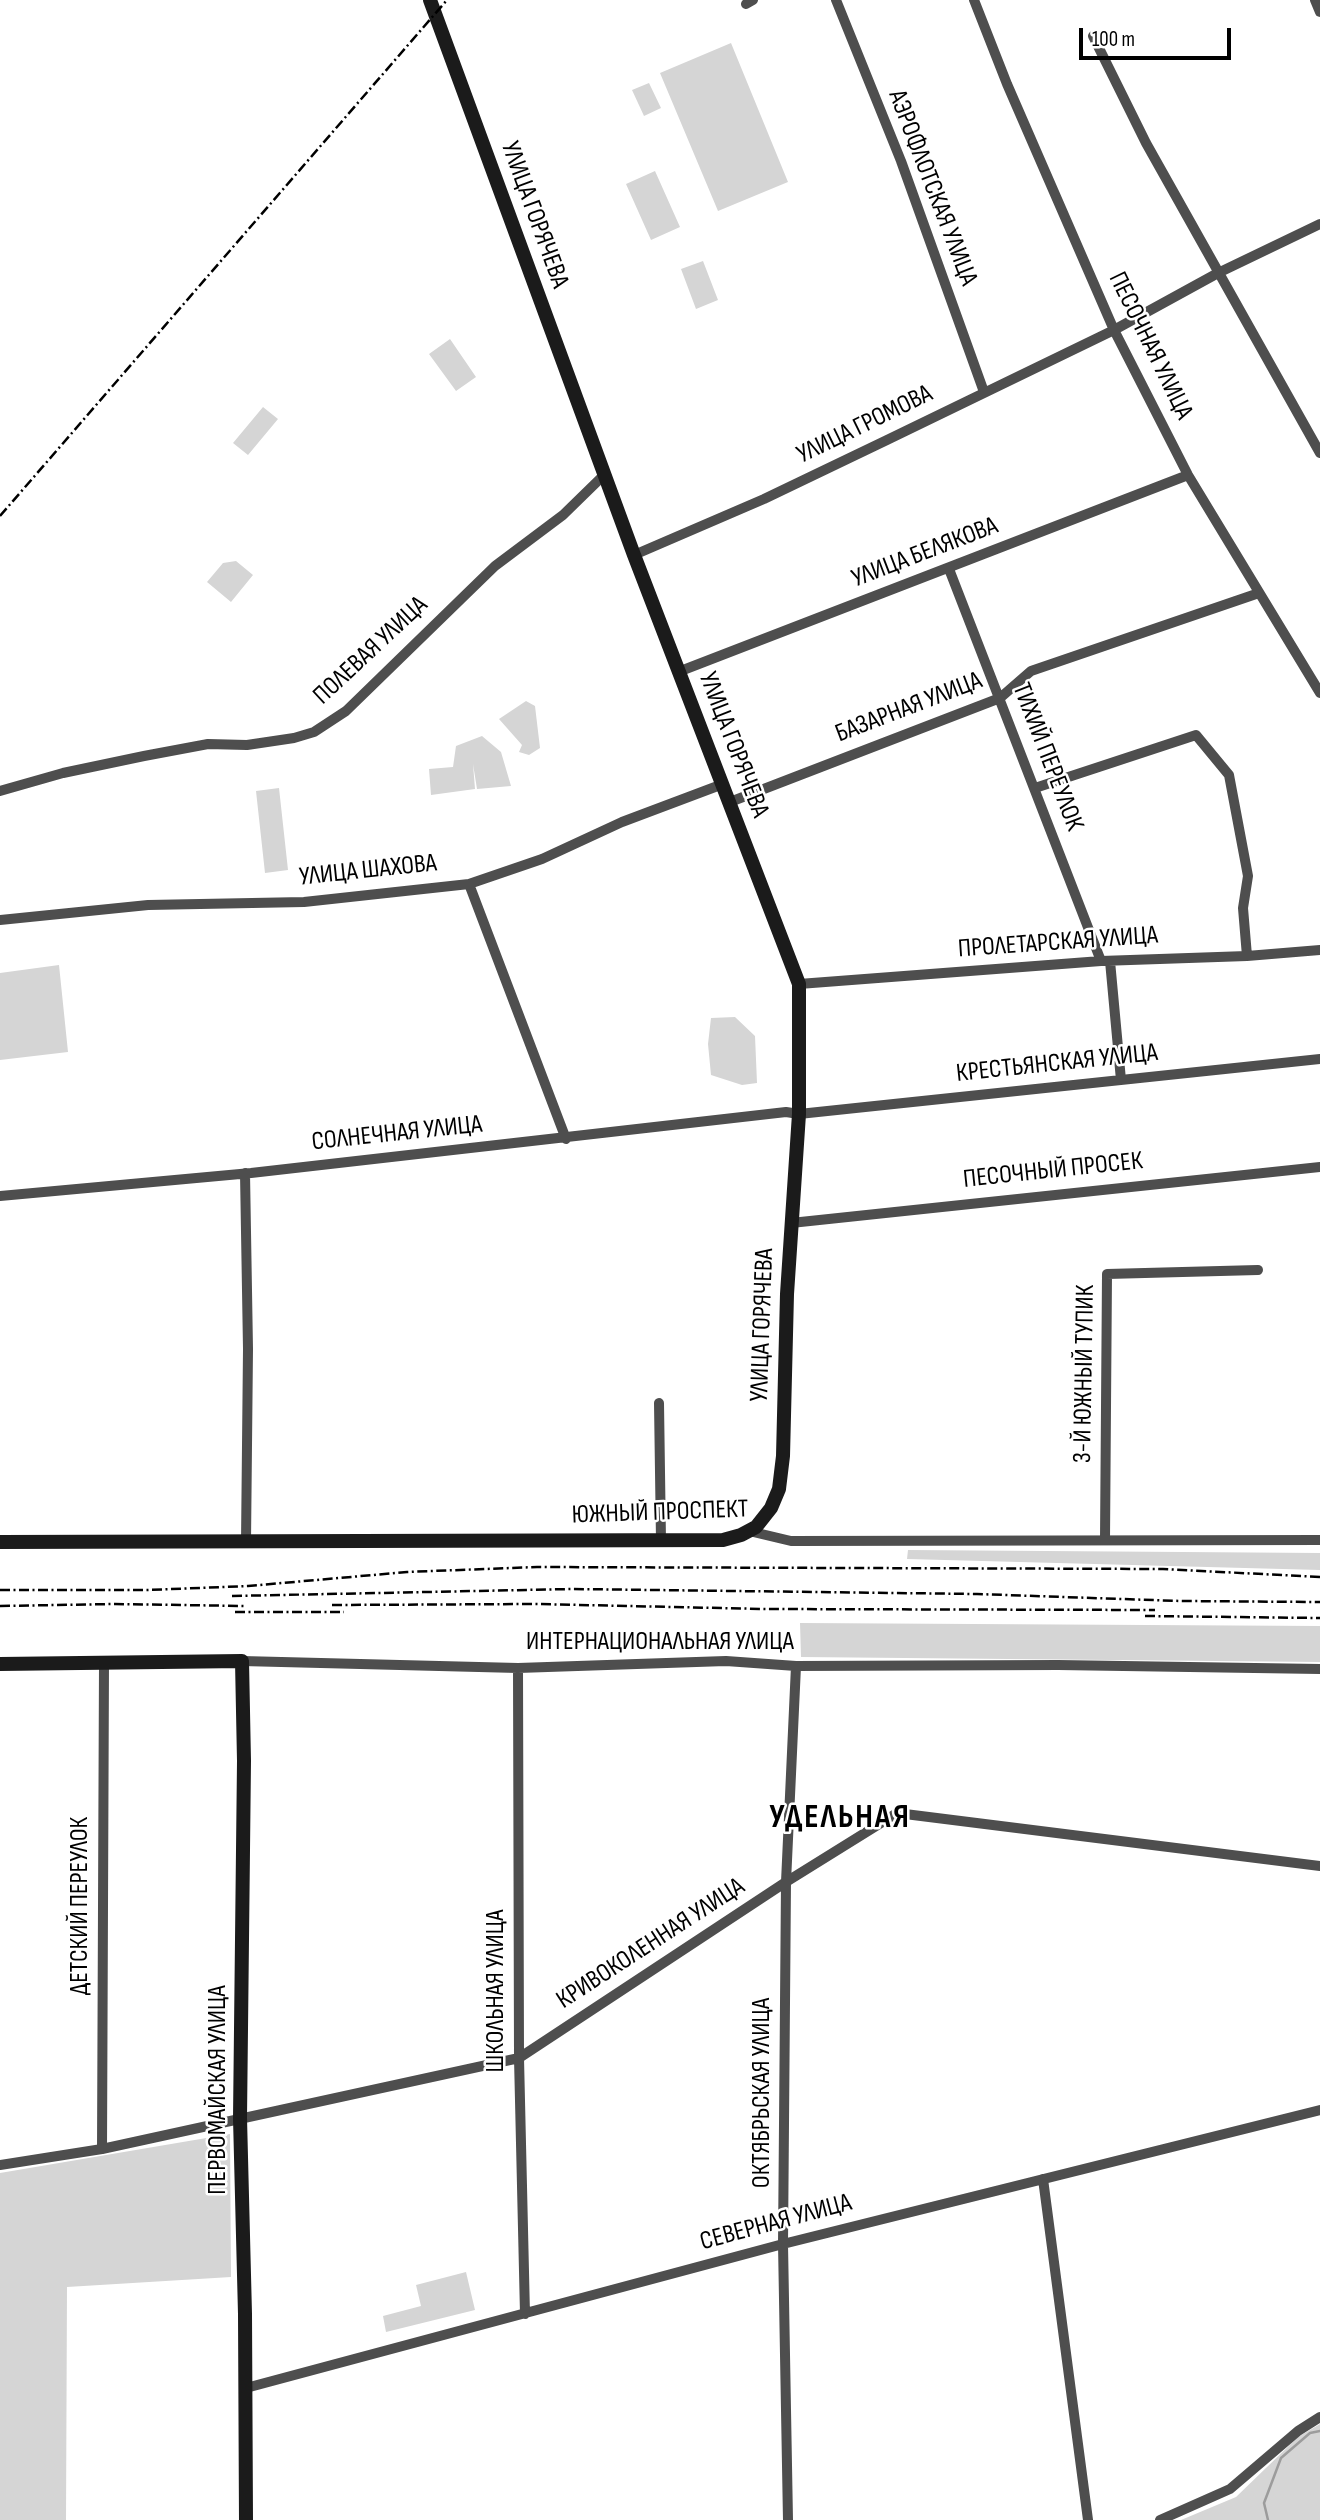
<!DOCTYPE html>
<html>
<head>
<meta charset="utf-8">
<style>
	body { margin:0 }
	#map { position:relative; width:1320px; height:2520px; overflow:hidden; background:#fff; font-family:"Sofia Sans Condensed",sans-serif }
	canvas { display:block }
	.scale { position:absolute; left:1079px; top:28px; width:152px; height:32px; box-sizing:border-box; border:4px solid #000; border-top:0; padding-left:9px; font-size:21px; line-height:24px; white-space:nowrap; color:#000; -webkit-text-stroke:5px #fff; paint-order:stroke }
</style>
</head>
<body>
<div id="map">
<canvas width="1320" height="2520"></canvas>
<div class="scale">100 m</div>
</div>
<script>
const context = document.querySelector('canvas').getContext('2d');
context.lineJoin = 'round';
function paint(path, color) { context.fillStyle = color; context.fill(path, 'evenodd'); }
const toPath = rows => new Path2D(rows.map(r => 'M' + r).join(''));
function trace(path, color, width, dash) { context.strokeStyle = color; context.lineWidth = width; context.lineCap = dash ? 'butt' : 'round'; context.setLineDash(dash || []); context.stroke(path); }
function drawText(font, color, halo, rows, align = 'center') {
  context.font = font + ' "Sofia Sans Condensed",sans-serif'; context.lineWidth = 5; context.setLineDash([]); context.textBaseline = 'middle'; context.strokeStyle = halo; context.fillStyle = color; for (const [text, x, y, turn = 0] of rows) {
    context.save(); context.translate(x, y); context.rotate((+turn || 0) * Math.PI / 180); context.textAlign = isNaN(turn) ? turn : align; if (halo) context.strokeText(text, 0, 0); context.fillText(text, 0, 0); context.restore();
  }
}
paint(toPath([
	[731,43,788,182,718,211,660,73],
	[649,83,661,108,644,116,632,90],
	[655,171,680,227,651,240,626,184],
	[703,261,718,300,696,309,681,269],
	[450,339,476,377,456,391,429,354],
	[263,407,278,419,248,455,233,443],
	[236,561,253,575,231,602,207,582,223,563],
	[526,701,535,706,540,748,529,755,519,752,522,745,499,719],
	[482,736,501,752,511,786,477,789,473,764,475,789,431,795,429,769,453,767,456,746],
	[279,788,288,870,265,873,256,791],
	[59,965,68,1052,0,1060,0,973],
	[735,1017,755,1036,757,1083,742,1085,711,1075,708,1044,711,1018],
	[908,1550,1320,1553,1320,1570,907,1559],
	[800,1623,1320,1626,1320,1662,801,1657],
	[230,2134,231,2277,67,2287,66,2520,0,2520,0,2173],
	[466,2272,475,2310,386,2332,383,2316,421,2306,416,2285],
	[1320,2424,1320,2520,1181,2520,1236,2497,1298,2437]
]), '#d5d5d5');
trace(toPath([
	[1268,2520,1264,2503,1281,2458,1310,2433,1320,2431]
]), '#9c9c9c', 2.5);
trace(toPath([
	[836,0,901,161,984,392],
	[974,0,1007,84,1114,330,1188,475,1320,693],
	[1315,0,1320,12],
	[746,4,753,0],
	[1093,36,1146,143,1320,453],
	[634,555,764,499,887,440,1114,330,1218,273,1320,224],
	[949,569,1101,961],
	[678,672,1188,475],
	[1035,788,1196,735,1229,775,1248,876,1243,908,1247,956],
	[0,791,63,773,144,756,208,744,247,745,294,738,314,732,346,711,495,566,563,515,605,474],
	[730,802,1000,698,1031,671,1259,593],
	[469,884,566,1139],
	[0,920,148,905,304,902,469,884,542,859,622,822,723,784],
	[1110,961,1121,1080],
	[799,984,1101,961,1247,956,1320,950],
	[245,1173,248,1349,246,1542],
	[0,1196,251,1173,786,1112,799,1114,1320,1059],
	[791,1223,1320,1167],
	[659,1403,661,1541],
	[749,1531,791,1541,1320,1540],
	[1105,1539,1107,1274,1258,1270],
	[242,1661,518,1668,726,1661,796,1666,1058,1665,1320,1669],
	[518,1668,519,2058,525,2314],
	[102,2149,104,1663],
	[0,2165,102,2149,519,2058,786,1882,897,1813,1320,1866],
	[1043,2179,1088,2520],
	[246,2388,783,2244,1320,2110],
	[788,2520,783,2244,786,1882,796,1666],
	[1160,2520,1230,2489,1298,2431,1320,2417]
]), '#4e4e4e', 10);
trace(toPath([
	[0,1542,723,1540,741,1535,756,1527,771,1508,779,1489,783,1456,787,1294,799,1114,799,984,634,555,430,0],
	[0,1664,242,1661,244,1761,240,2118,245,2314,246,2520]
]), '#1b1b1b', 14);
trace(toPath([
	[0,516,447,0],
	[0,1590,148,1590,248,1586,407,1572,537,1567,1163,1569,1320,1577],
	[232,1596,573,1589,977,1594,1180,1601,1320,1602],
	[332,1605,536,1604,765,1609,1155,1610],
	[0,1606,115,1604,245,1606],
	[235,1612,344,1612],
	[1145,1616,1320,1618]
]), '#000', 2.5, [10, 3.5, 2, 3.5]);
drawText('26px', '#000', '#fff', [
	["АЭРОФЛОТСКАЯ УЛИЦА",932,188,69],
	["УЛИЦА ГОРЯЧЕВА",534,215,70],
	["ПЕСОЧНАЯ УЛИЦА",1150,346,64],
	["УЛИЦА ГРОМОВА",865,425,-26],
	["УЛИЦА БЕЛЯКОВА",925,553,-21],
	["ПОЛЕВАЯ УЛИЦА",371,651,-43],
	["БАЗАРНАЯ УЛИЦА",909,708,-21],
	["УЛИЦА ГОРЯЧЕВА",733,745,69],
	["ТИХИЙ ПЕРЕУЛОК",1047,757,69],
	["УЛИЦА ШАХОВА",368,871,-6],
	["ПРОЛЕТАРСКАЯ УЛИЦА",1058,943,-4],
	["КРЕСТЬЯНСКАЯ УЛИЦА",1057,1064,-6],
	["СОЛНЕЧНАЯ УЛИЦА",397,1134,-6],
	["ПЕСОЧНЫЙ ПРОСЕК",1053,1171,-6],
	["УЛИЦА ГОРЯЧЕВА",763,1325,-88],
	["3-Й ЮЖНЫЙ ТУПИК",1085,1374,-89],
	["ЮЖНЫЙ ПРОСПЕКТ",660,1513,-2],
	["ИНТЕРНАЦИОНАЛЬНАЯ УЛИЦА",660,1642],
	["ДЕТСКИЙ ПЕРЕУЛОК",80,1906,-90],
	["КРИВОКОЛЕННАЯ УЛИЦА",651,1944,-33],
	["ШКОЛЬНАЯ УЛИЦА",496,1991,-90],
	["ПЕРВОМАЙСКАЯ УЛИЦА",218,2090,-90],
	["ОКТЯБРЬСКАЯ УЛИЦА",762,2093,-90],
	["СЕВЕРНАЯ УЛИЦА",776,2223,-15]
]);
context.letterSpacing = '2px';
drawText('bold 33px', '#000', '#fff', [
	["УДЕЛЬНАЯ",840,1819]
]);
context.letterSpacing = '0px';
</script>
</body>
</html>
